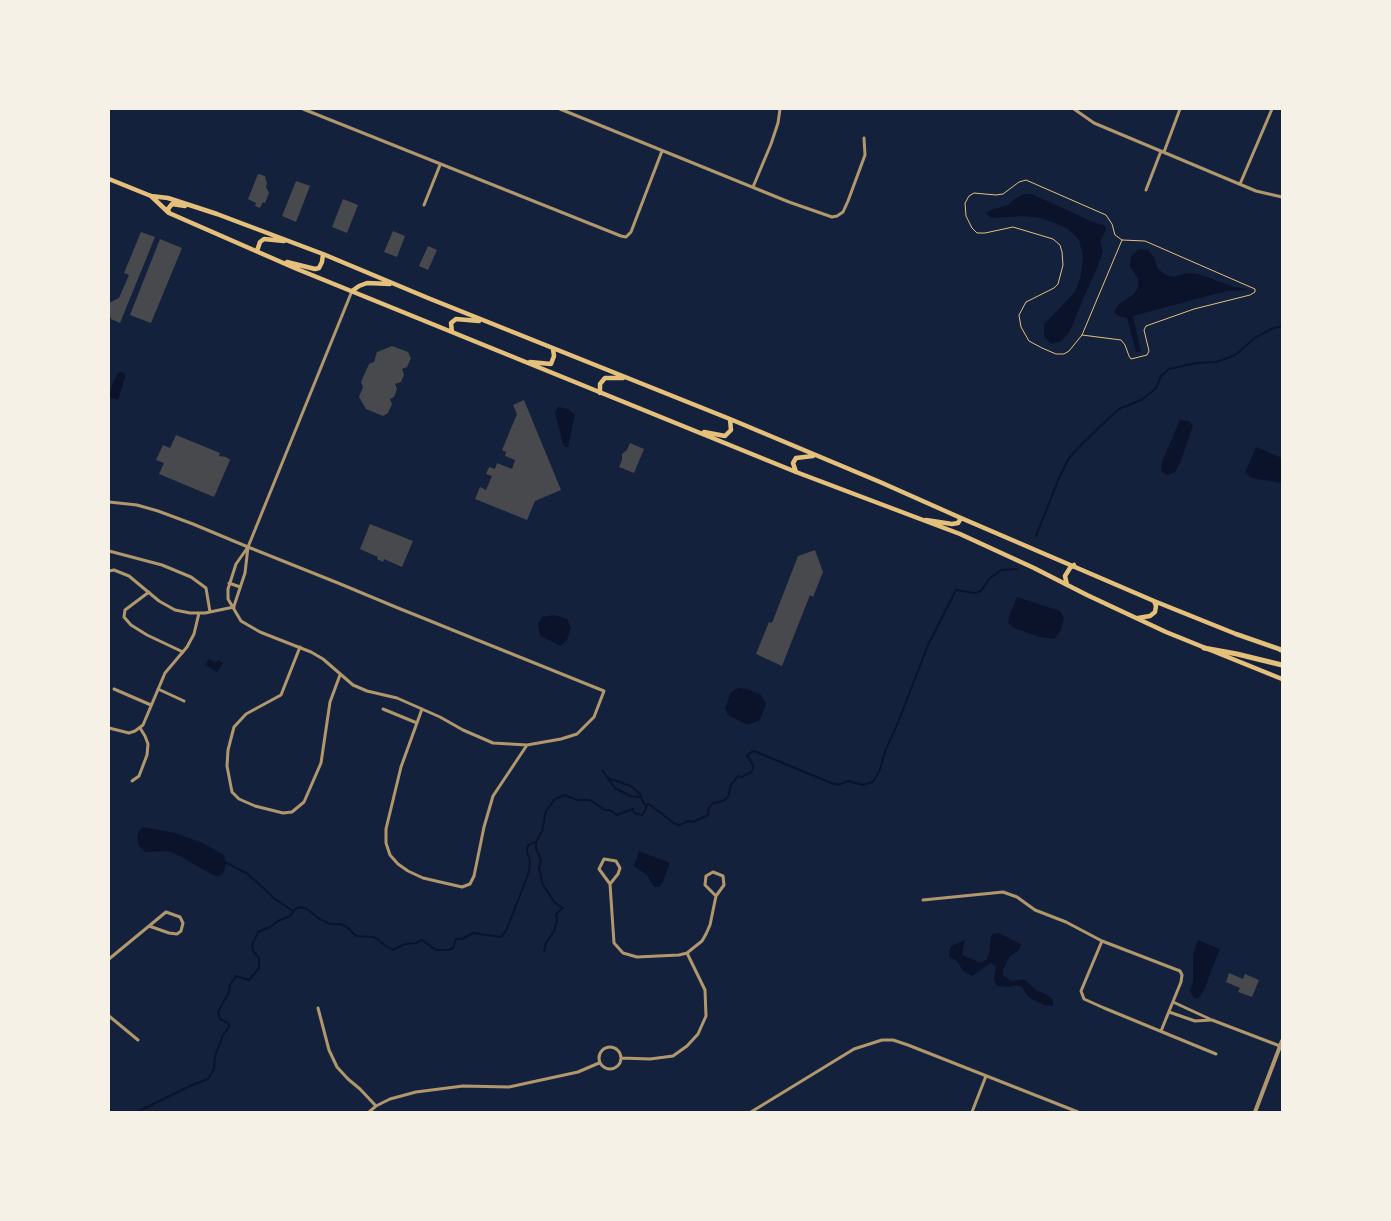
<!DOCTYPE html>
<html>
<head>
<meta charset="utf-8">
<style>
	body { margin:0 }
	#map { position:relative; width:1391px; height:1221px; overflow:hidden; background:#14213d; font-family:"Space Grotesk",sans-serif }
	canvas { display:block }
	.frame { position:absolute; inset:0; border:110px solid #f6f1e7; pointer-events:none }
</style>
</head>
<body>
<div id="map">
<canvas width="1391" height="1221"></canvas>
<div class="frame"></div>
</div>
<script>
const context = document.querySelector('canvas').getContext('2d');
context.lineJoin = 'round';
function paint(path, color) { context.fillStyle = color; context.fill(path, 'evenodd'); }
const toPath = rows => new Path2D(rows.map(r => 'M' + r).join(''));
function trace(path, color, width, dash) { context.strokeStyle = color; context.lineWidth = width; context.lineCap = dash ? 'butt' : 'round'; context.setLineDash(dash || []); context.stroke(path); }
paint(toPath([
	[1024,194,1032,194,1093,222,1105,226,1106,230,1100,242,1103,251,1098,266,1083,299,1073,324,1068,334,1060,342,1051,344,1044,336,1044,324,1075,292,1081,275,1083,257,1079,240,1067,228,1041,218,1022,216,991,218,986,213,991,210,1008,205,1014,199],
	[1139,249,1148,250,1154,257,1158,269,1166,275,1174,277,1187,273,1199,274,1234,287,1246,289,1246,290,1227,291,1211,295,1133,316,1141,352,1136,352,1127,318,1121,317,1114,313,1118,305,1134,294,1138,288,1138,279,1130,266,1131,257],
	[119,372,123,372,126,375,118,400,109,397,113,382],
	[559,407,568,409,575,415,568,447,565,447,563,444,555,413,557,408],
	[1180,420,1189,421,1193,426,1180,463,1175,472,1168,475,1161,471,1162,462],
	[1256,447,1282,458,1282,483,1252,478,1245,473],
	[1017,597,1060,611,1064,618,1061,630,1054,639,1040,637,1014,628,1008,623,1009,616],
	[554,615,567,619,571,628,567,640,561,646,540,636,538,624,542,617],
	[209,659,216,663,218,660,223,663,217,672,205,665],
	[738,688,747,689,761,695,766,704,760,720,748,725,728,715,725,709,731,692],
	[143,827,175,833,203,843,224,855,226,863,224,872,219,876,215,876,174,853,166,851,145,852,138,844,137,837,139,831],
	[639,851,670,863,663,882,659,887,654,887,647,875,634,866],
	[999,933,1021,944,1019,950,1010,956,1003,970,1003,976,1012,981,1024,979,1036,990,1046,994,1053,1000,1053,1006,1044,1005,1028,997,1022,987,1017,985,1009,987,997,986,994,979,996,967,991,963,972,976,963,971,957,961,949,957,949,952,951,946,965,940,962,955,981,963,987,959,990,949,990,941,992,934],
	[1198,940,1220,949,1204,990,1198,999,1194,998,1190,991,1193,981,1193,954]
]), '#0b132b');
trace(toPath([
	[1036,536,1059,478,1069,458,1081,445,1110,417,1119,409,1141,400,1148,395,1156,388,1161,376,1169,369,1196,363,1216,362,1225,359,1235,355,1255,338,1271,329,1282,326],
	[602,770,615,788,630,796,641,797],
	[608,778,631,786,640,794,644,804,647,805],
	[225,862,248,874,275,899,293,911],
	[544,952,546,943,554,931,557,921,556,914,563,908,555,903,543,885,539,869,541,860,536,848,536,842,542,831,546,811,555,799,565,795,577,800,590,800,605,810,610,810,617,815,633,809,634,813,642,815,644,813,647,805,649,804,675,824,680,825,688,821,693,822,708,815,709,808,713,803,723,801,728,797,731,785,738,776,742,777,751,772,753,769,753,765,747,756,750,753,754,751,831,783,839,785,848,781,863,785,873,782,880,770,884,754,899,720,928,645,956,590,975,593,981,591,989,579,1001,570,1017,569],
	[137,1112,192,1085,208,1079,214,1069,215,1056,223,1035,229,1027,228,1023,220,1019,218,1012,229,992,230,985,236,976,249,980,259,968,259,958,253,951,252,945,258,932,270,927,278,921,290,916,295,909,301,907,307,909,318,918,330,924,340,924,347,927,356,936,373,937,378,939,384,945,393,950,405,944,416,943,422,940,436,950,448,950,453,948,456,939,462,939,473,933,501,937,506,931,529,872,530,861,527,852,527,847,530,844,536,842]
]), '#0b132b', 2);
paint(toPath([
	[258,174,265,176,267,184,266,187,269,193,265,203,263,202,260,208,255,206,256,203,248,199],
	[296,181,310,186,296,222,282,216],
	[343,199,358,205,347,233,332,227],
	[393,231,405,236,397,257,384,252],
	[141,232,155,237,120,323,111,319,109,313,109,303,119,298,129,275,124,273],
	[160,239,182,248,151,323,130,315],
	[428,246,437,250,428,270,419,266],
	[392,346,408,352,411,358,407,367,402,369,404,375,401,382,395,384,397,389,394,397,390,399,392,404,388,413,383,416,366,409,359,397,363,387,361,382,369,364,374,362,377,352],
	[524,400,561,490,535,501,527,520,475,499,480,487,486,490,492,476,486,474,489,467,495,469,497,463,512,469,515,460,505,456,506,452,502,450,517,414,513,405],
	[176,435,220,453,219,456,226,457,230,460,214,497,159,474,164,463,156,460,163,445,170,448],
	[630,443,644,449,634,473,619,467,622,460,622,454,627,450],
	[370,524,413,541,402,567,384,559,383,562,377,559,378,557,360,549],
	[815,550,823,572,813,597,810,595,782,666,756,654,769,622,772,623,798,556],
	[1229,973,1243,979,1245,974,1259,980,1252,997,1238,992,1240,988,1226,982]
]), '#48494c');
trace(toPath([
	[1082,335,1121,340,1125,345,1129,356,1131,359,1147,355,1149,351,1144,330,1146,326,1194,309,1250,295,1255,292,1255,289,1145,241,1122,240,1115,235,1112,224,1106,215,1026,180,1019,182,1003,194,996,195,974,193,969,196,965,203,966,216,972,228,977,233,985,233,1013,227,1053,239,1060,245,1062,252,1063,265,1058,284,1054,288,1026,302,1019,315,1021,327,1029,341,1042,348,1056,354,1064,354,1069,351,1082,335,1122,240]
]), '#e5c07b', 1);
trace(toPath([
	[303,109,621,236,626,237,631,232,662,151],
	[560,109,789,202,832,217,837,216,843,212,848,201,865,155,864,138],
	[1074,109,1094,123,1256,191,1282,197],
	[1164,152,1180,109],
	[1240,184,1272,109],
	[753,187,771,144,778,123,780,109],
	[1146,190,1161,151],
	[424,205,440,165],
	[109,502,137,505,158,511,193,524,248,547,338,583,398,608,418,616,460,633,604,691,594,717,577,734,561,739,527,745,493,743,463,730,440,717,397,698,367,691,353,685,323,659,311,652,260,632,241,621,228,599,228,589,236,564,248,547,352,291],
	[109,551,162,565,191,577,206,588,210,612],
	[109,571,114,570,129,576,159,601,175,610,190,613,205,613,234,607],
	[229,583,240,587],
	[149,592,125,610,124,617,131,625,147,635,183,652],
	[234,606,245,573,248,547],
	[300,647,281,695,246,714,234,727,228,750,227,766,232,792,239,799,255,806,283,813,292,812,304,802,321,763,330,702,340,675],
	[114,689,151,705],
	[158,689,184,701],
	[383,709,417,723],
	[422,709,401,767,386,829,386,843,390,855,398,864,408,871,423,878,462,887,470,884,474,876,484,827,493,796,527,745],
	[109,728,129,733,135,731,143,725,165,673,187,647,194,634,199,613],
	[132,781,139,776,147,755,148,744,145,736,140,728],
	[610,884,599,869,604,859,616,861,620,868,618,874,610,884,614,943,623,953,637,957,679,955,687,953,702,941,706,934,710,925,716,896,724,885,723,876,713,872,706,876,705,885,716,896],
	[923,900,1003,892,1017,897,1035,910,1066,922,1102,941],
	[109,959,166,912,180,917,183,923,181,931,177,934,169,933,149,926],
	[1173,1002,1212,1020,1280,1046],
	[318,1008,329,1050,337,1067,348,1079,360,1089,376,1106],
	[1169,1012,1195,1021,1211,1020],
	[109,1016,138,1040],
	[1161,1031,1181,982,1182,975,1180,971,1102,941,1081,991,1084,999,1104,1008,1216,1054],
	'599 1058a11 11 0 1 1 22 0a11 11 0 1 1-22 0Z',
	[621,1058,650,1059,673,1056,687,1046,698,1034,706,1016,705,990,687,953],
	[369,1112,376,1106,390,1099,416,1092,463,1086,509,1087,578,1072,599,1063],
	[751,1112,854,1049,882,1040,893,1040,908,1045,1078,1112],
	[972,1112,986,1076]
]), '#b1986c', 3);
trace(toPath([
	[1255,1112,1282,1041]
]), '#b1986c', 4);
trace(toPath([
	[109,179,151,196,168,198,217,214,323,254,428,298,730,419,880,482,961,518,1154,601,1236,634,1282,650],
	[151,196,169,213,297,269,796,472,960,534,1034,568,1087,595,1166,632,1282,679],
	[169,213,168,209,172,204,185,206],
	[257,251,260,242,264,239,284,241],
	[287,262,315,269,319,268,322,262,323,254],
	[352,291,359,286,367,283,390,284],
	[452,332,451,323,456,319,479,321],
	[530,362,551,364,554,356,553,349],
	[600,393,600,384,605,378,623,378],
	[704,432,725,436,731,430,730,419],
	[796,472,793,463,796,458,813,456],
	[926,520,952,524,958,523,961,518],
	[1067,585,1065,576,1070,568,1074,565],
	[1138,618,1150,616,1155,612,1156,606,1154,601]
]), '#e5c07b', 4.5);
trace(toPath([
	[1204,648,1237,654,1282,665],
	[1281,650,1282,650]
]), '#e5c07b', 5);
</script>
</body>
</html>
